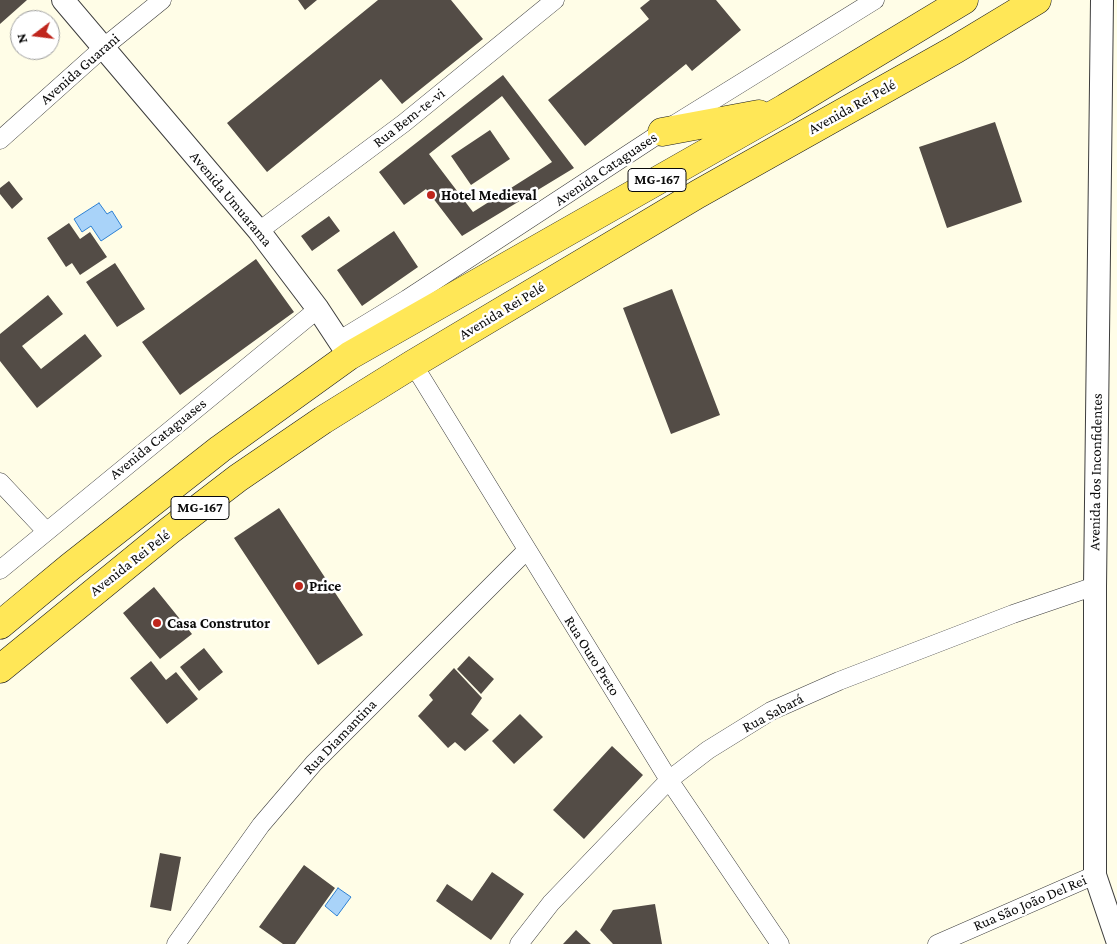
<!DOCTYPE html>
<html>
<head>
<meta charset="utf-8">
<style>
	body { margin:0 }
	#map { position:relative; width:1117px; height:944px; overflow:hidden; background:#fffde7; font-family:"Crimson Pro",serif }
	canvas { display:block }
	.north { position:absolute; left:10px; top:10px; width:50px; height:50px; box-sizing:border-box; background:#fff; border:1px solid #9d9d9d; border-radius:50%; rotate:255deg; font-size:14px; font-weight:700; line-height:20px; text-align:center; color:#0a0a0a }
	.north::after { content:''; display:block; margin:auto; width:18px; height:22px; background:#bf261d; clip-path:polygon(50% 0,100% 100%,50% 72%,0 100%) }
</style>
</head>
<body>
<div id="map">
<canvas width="1117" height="944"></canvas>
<div class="north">N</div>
</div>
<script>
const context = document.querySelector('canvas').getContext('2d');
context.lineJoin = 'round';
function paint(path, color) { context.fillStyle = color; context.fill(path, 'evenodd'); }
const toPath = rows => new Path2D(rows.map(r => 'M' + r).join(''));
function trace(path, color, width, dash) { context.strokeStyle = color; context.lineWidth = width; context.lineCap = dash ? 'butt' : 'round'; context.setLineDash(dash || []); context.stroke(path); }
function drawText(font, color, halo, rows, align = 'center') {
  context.font = font + ' "Crimson Pro",serif'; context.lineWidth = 5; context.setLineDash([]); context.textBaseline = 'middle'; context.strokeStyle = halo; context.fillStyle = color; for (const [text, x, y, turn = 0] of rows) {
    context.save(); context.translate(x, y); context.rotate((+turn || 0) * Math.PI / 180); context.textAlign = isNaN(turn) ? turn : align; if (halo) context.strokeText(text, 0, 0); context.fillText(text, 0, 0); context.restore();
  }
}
const water = toPath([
	[99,203,107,214,112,211,122,227,101,241,91,226,82,232,74,219,99,203],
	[338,888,351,897,337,916,325,906,338,888]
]);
paint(water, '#a9d3f9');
trace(water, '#2d80d3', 1);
paint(toPath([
	[0,0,27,0,0,24],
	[298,0,317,0,305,10],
	[378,0,451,0,483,39,402,104,381,79,267,172,227,123],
	[650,0,716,0,741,30,692,71,686,64,585,146,548,100,649,19,640,8],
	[503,75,574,168,462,236,426,189,404,205,379,172],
	[502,96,552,162,473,212,429,154],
	[995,122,1022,202,947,228,919,147],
	[490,130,510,159,471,185,451,156],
	[9,181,23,199,12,209,0,194,0,188],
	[329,216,340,231,312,251,301,236],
	[69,223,80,239,90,232,107,257,80,275,72,263,66,267,47,238],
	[394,231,418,267,362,306,337,270],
	[256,259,294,312,180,395,142,342],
	[115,263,145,309,117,327,86,282],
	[672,289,720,415,671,434,623,308],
	[48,295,63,314,22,346,41,369,85,334,102,356,37,408,0,361,0,334],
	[279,508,363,635,318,665,234,538],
	[154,587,192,634,160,659,123,613],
	[204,648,223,672,199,691,180,667],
	[469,656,494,679,481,694,457,669],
	[151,661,166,680,176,672,198,699,167,724,130,678],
	[454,668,482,698,471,714,489,730,465,751,455,742,448,748,418,716,433,700,429,695],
	[520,714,543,737,514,764,492,741],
	[612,746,643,775,584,839,553,810],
	[160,853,181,857,171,911,150,907],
	[304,865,335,888,295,944,283,944,259,927],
	[492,872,524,894,491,940,436,901,447,884,472,901],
	[655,904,662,944,613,944,600,930,613,910],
	[576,930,591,944,563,944]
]), '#534c46');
const minor = toPath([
	[0,140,104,47,162,0],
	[259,231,404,123,555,0],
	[338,341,407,299,662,132,875,0],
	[413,364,669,780,780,944],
	[0,482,46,531],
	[0,570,318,309],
	[176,944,261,825,314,763,527,550],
	[519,944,551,903,669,780,708,750,771,711,839,681,1013,614,1095,586],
	[937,944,1095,875]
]);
const tertiary = toPath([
	[63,0,259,231,318,309,349,356],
	[1102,0,1095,586,1095,875,1117,940]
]);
const primary = toPath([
	[662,132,759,114],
	[0,625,70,567,220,449,349,356,785,108,964,0],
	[0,669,169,531,238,478,323,420,413,364,698,194,956,49,1037,0]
]);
trace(minor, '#3d3d3d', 19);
trace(tertiary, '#3d3d3d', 24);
trace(primary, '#1b1b1b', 29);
trace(minor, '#fff', 18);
trace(tertiary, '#fff', 22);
trace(primary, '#ffe757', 28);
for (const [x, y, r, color] of [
	[431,195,5,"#bf261d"],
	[299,586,5,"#bf261d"],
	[157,623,5,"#bf261d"]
]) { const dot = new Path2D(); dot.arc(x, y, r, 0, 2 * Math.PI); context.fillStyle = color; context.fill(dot); trace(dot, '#fff', 2); }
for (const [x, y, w] of [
	[657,180,58],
	[200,508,58]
]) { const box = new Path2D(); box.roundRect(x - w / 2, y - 11.5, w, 23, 4); context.fillStyle = '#fff'; context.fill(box); trace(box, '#0a0a0a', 1); }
drawText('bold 14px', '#0a0a0a', null, [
	["MG-167",657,180],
	["MG-167",200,508]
]);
drawText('15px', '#0a0a0a', '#fff', [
	["Avenida Guarani",80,69,-41],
	["Avenida Rei Pelé",852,107,-29],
	["Rua Bem-te-vi",409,118,-38],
	["Avenida Cataguases",606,169,-34],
	["Avenida Umuarama",231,199,50],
	["Avenida Rei Pelé",502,311,-31],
	["Avenida Cataguases",158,439,-39],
	["Avenida dos Inconfidentes",1096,472,-89],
	["Avenida Rei Pelé",130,563,-38],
	["Rua Ouro Preto",592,656,58],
	["Rua Sabará",773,713,-28],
	["Rua Diamantina",340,737,-46],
	["Rua São João Del Rei",1030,903,-23]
]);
drawText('bold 15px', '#0a0a0a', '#fff', [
	["Hotel Medieval",441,195],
	["Price",309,586],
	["Casa Construtor",167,623]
], 'left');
</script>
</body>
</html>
